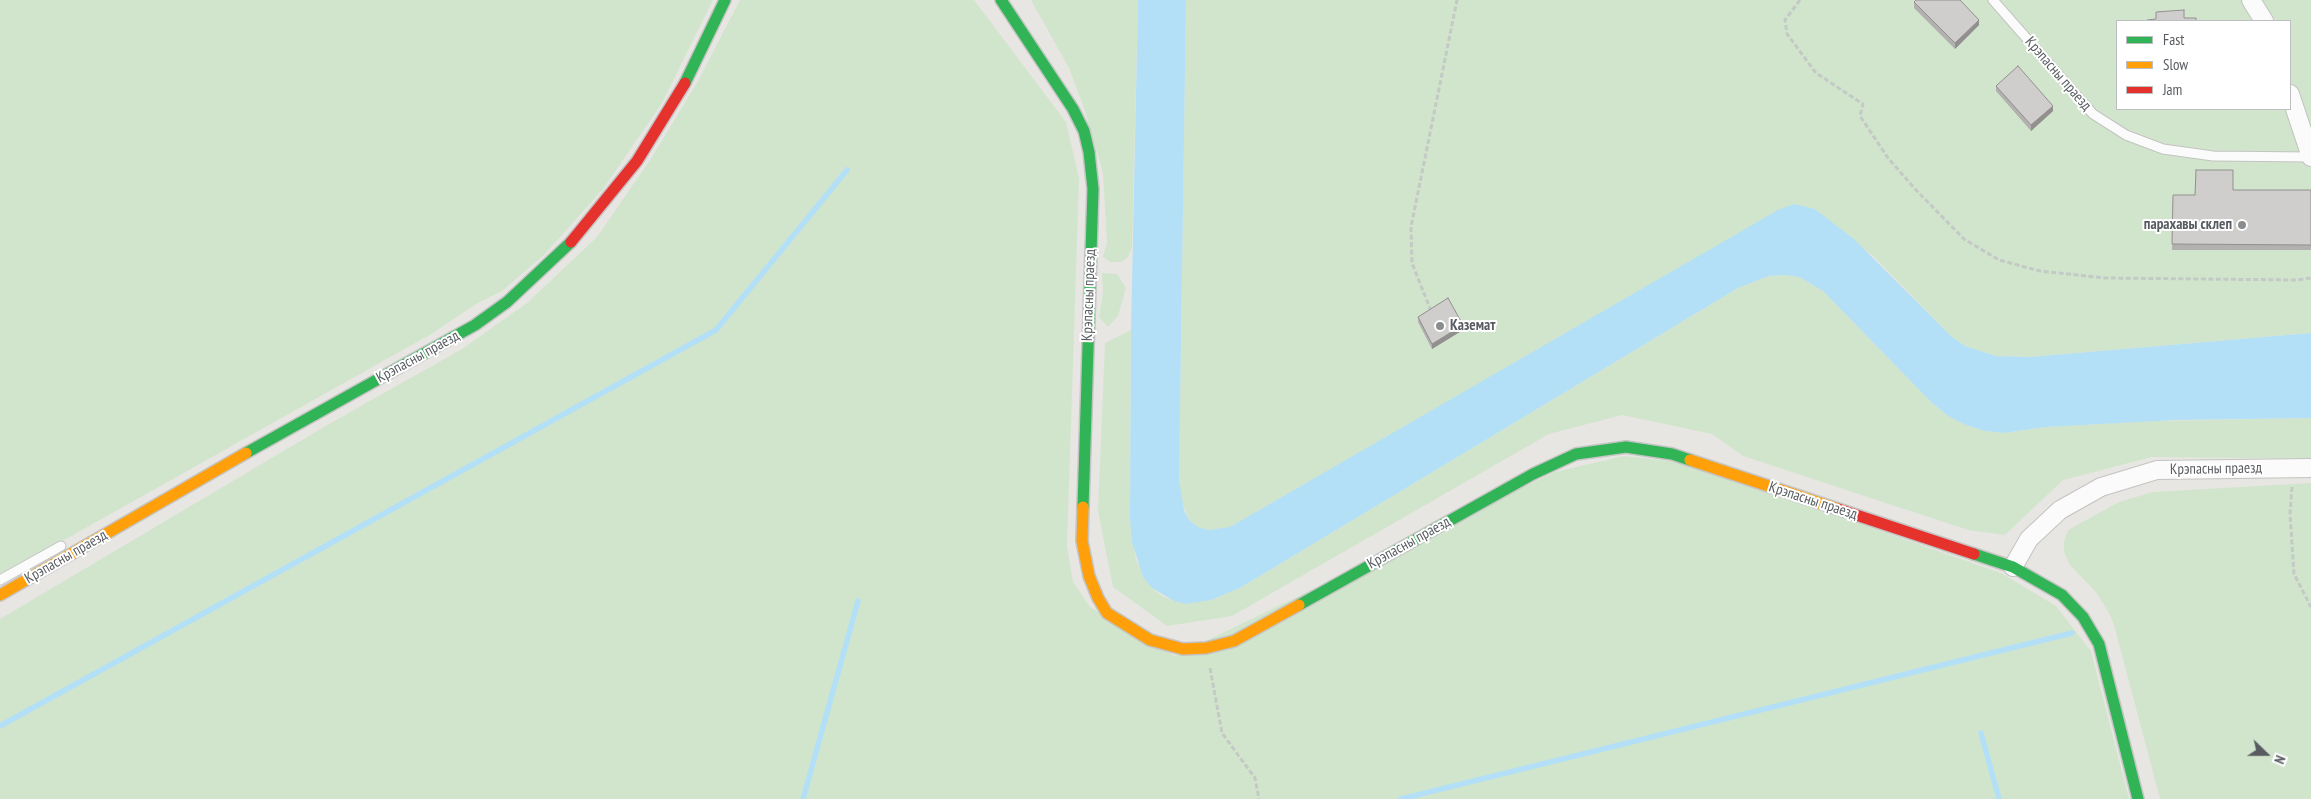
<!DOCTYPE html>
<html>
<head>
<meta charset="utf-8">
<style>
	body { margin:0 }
	#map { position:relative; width:2311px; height:799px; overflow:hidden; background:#e8e6e2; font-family:"PT Sans Narrow",sans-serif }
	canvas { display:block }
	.legend { position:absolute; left:2116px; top:20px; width:175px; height:90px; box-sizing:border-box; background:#fff; border:1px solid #bcbebf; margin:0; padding:6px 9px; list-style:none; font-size:15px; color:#585c60 }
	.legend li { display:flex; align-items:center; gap:10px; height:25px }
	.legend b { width:25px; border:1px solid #bcbebf }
	.north { position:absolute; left:2241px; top:729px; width:50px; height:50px; -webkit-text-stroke:4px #fff; paint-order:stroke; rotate:112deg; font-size:14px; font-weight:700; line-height:20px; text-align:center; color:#585c60 }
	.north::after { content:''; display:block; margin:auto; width:18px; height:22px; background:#585c60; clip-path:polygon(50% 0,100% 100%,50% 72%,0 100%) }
</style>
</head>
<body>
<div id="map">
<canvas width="2311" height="799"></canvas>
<ul class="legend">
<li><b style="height:6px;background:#30b455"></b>Fast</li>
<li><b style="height:6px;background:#ff9f0a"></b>Slow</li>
<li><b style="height:6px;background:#e5322d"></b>Jam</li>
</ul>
<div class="north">N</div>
</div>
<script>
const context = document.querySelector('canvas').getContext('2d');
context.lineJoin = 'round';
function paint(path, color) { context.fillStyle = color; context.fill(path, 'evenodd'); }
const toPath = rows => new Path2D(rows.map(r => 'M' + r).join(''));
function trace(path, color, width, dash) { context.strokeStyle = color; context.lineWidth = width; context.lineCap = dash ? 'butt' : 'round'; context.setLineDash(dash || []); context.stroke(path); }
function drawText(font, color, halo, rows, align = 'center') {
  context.font = font + ' "PT Sans Narrow",sans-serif'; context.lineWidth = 4; context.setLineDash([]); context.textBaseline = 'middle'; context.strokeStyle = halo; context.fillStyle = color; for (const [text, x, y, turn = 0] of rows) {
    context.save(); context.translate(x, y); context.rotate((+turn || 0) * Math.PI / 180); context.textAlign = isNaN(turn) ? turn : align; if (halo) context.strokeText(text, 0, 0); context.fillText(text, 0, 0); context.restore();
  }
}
paint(toPath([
	[0,0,713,0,662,103,603,189,545,254,502,291,476,304,433,333,0,576],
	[740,0,974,0,1066,122,1079,178,1067,546,1073,582,1090,607,1175,656,1555,472,1624,456,1686,463,2001,573,2056,606,2091,651,2129,799,0,799,0,619,329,424,462,349,527,303,597,237,652,157,698,81],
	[1031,0,1138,0,1132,247,1128,257,1122,262,1110,262,1103,257,1107,242,1103,173,1084,108,1069,68],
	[1186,0,2311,0,2311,333,2030,357,1996,356,1965,346,1952,337,1874,257,1815,209,1299,487,1230,528,1209,530,1197,527,1189,520,1180,497,1179,480],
	[2117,21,2290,21,2290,109,2117,109],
	[1102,273,1117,274,1126,288,1118,316,1108,327,1099,317,1103,293],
	[1784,275,1799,277,1823,291,1931,402,1948,416,1966,425,1985,431,2004,433,2045,427,2152,421,2311,418,2311,459,2152,457,2063,480,2005,535,1968,530,1743,456,1712,434,1622,415,1549,434,1232,616,1167,626,1113,587,1098,511,1105,343,1131,330,1130,518,1136,560,1152,588,1162,596,1174,601,1211,600,1240,588,1738,288,1769,276],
	[2311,483,2311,799,2160,799,2114,625,2108,611,2095,591,2070,565,2064,552,2064,541,2068,530,2119,502,2153,492]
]), '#d1e5cd');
paint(toPath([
	[1138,0,1186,0,1179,480,1184,510,1189,520,1198,527,1209,530,1230,527,1778,210,1794,204,1815,209,1855,240,1952,337,1965,346,1996,356,2030,357,2311,333,2311,418,2176,420,2045,427,2004,433,1985,431,1966,425,1948,416,1931,402,1823,291,1799,277,1784,275,1769,276,1738,288,1240,588,1211,600,1185,604,1174,601,1152,588,1143,577,1132,542,1130,518,1131,330]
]), '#b3e0f6');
trace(toPath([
	[0,726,716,330,847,170],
	[1981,733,1999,799],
	[803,799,858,601],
	[1401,799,2072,633]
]), '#b3e0f6', 5.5);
const lane = toPath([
	[1993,0,2093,114,2126,135,2163,149,2213,156,2309,157],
	[0,580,61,546]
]);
const street = toPath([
	[2251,0,2264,21],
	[2290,94,2311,157],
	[2013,567,2029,539,2060,510,2101,487,2157,470,2311,468]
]);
const fast = toPath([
	[1001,0,1073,109,1084,131,1089,152,1093,189,1083,507],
	[685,83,725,0],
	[246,453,475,325,507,302,571,242],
	[1974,554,2013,567,2062,595,2083,617,2099,644,2138,799],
	[1299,605,1533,474,1576,454,1626,447,1672,454,1690,460]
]);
const slow = toPath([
	[1690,460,1838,509],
	[1083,507,1082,541,1089,576,1098,598,1107,613,1150,640,1183,649,1206,648,1234,641,1299,605],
	[0,595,246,453]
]);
const jam = toPath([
	[571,242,637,161,685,83],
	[1838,509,1974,554]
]);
trace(lane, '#c3c3c2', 11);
trace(street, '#c3c3c2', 20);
trace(fast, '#c4c4c4', 14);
trace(slow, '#c4c4c4', 14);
trace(jam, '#c4c4c4', 14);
trace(toPath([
	[1800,0,1785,20,1787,34,1816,73,1863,104,1860,116,1888,158,1915,189,1964,239,1999,260,2040,271,2105,278,2297,280,2311,278],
	[1431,311,1412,263,1411,227,1457,0],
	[2292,487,2290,514,2294,574,2311,607],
	[1210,668,1222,733,1255,778,1259,799]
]), '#c3c9c5', 3, [5, 2.5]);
trace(lane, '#fcfbfb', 9);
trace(street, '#fcfbfb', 18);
trace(fast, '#30b455', 11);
trace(slow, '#ff9f0a', 11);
trace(jam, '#e5322d', 11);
paint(toPath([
	[1914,2,1979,25,1955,49,1914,8],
	[1996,86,2053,111,2031,131,1996,91],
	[2311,190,2311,250,2172,250,2173,195,2195,195],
	[1418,317,1463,330,1432,349,1418,322]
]), '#b3b1af');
paint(toPath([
	[1979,20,1979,25,1955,49,1955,43],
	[2053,106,2053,111,2031,131,2031,125],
	[1463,325,1463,330,1432,349,1432,344]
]), '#92908f');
const building = toPath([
	[1916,0,1960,0,1979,20,1955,43,1914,2,1916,0],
	[2184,10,2184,18,2196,18,2196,21,2148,21,2147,20,2156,19,2156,12,2184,10],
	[2018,66,2053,106,2031,125,1996,86,2018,66],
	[2196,170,2233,170,2233,190,2311,190,2311,245,2172,244,2173,195,2195,195,2196,170],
	[1448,298,1463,325,1432,344,1418,317,1448,298]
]);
paint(building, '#d0cecc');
trace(building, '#92908f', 1);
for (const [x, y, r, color] of [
	[2242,225,5,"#8a8c8e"],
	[1440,326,5,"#8a8c8e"]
]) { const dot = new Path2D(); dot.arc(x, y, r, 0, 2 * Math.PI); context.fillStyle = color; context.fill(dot); trace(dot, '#fff', 2); }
drawText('15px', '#585c60', '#fff', [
	["Крэпасны праезд",2058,74,49],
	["Крэпасны праезд",1089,295,-88],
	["Крэпасны праезд",418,357,-29],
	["Крэпасны праезд",2216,469,-1],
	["Крэпасны праезд",1813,501,18],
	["Крэпасны праезд",1409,543,-29],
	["Крэпасны праезд",66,557,-30]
]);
drawText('bold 15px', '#585c60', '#fff', [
	["парахавы склеп",2232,225],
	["Каземат",1450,326,"left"]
], 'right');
</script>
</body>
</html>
